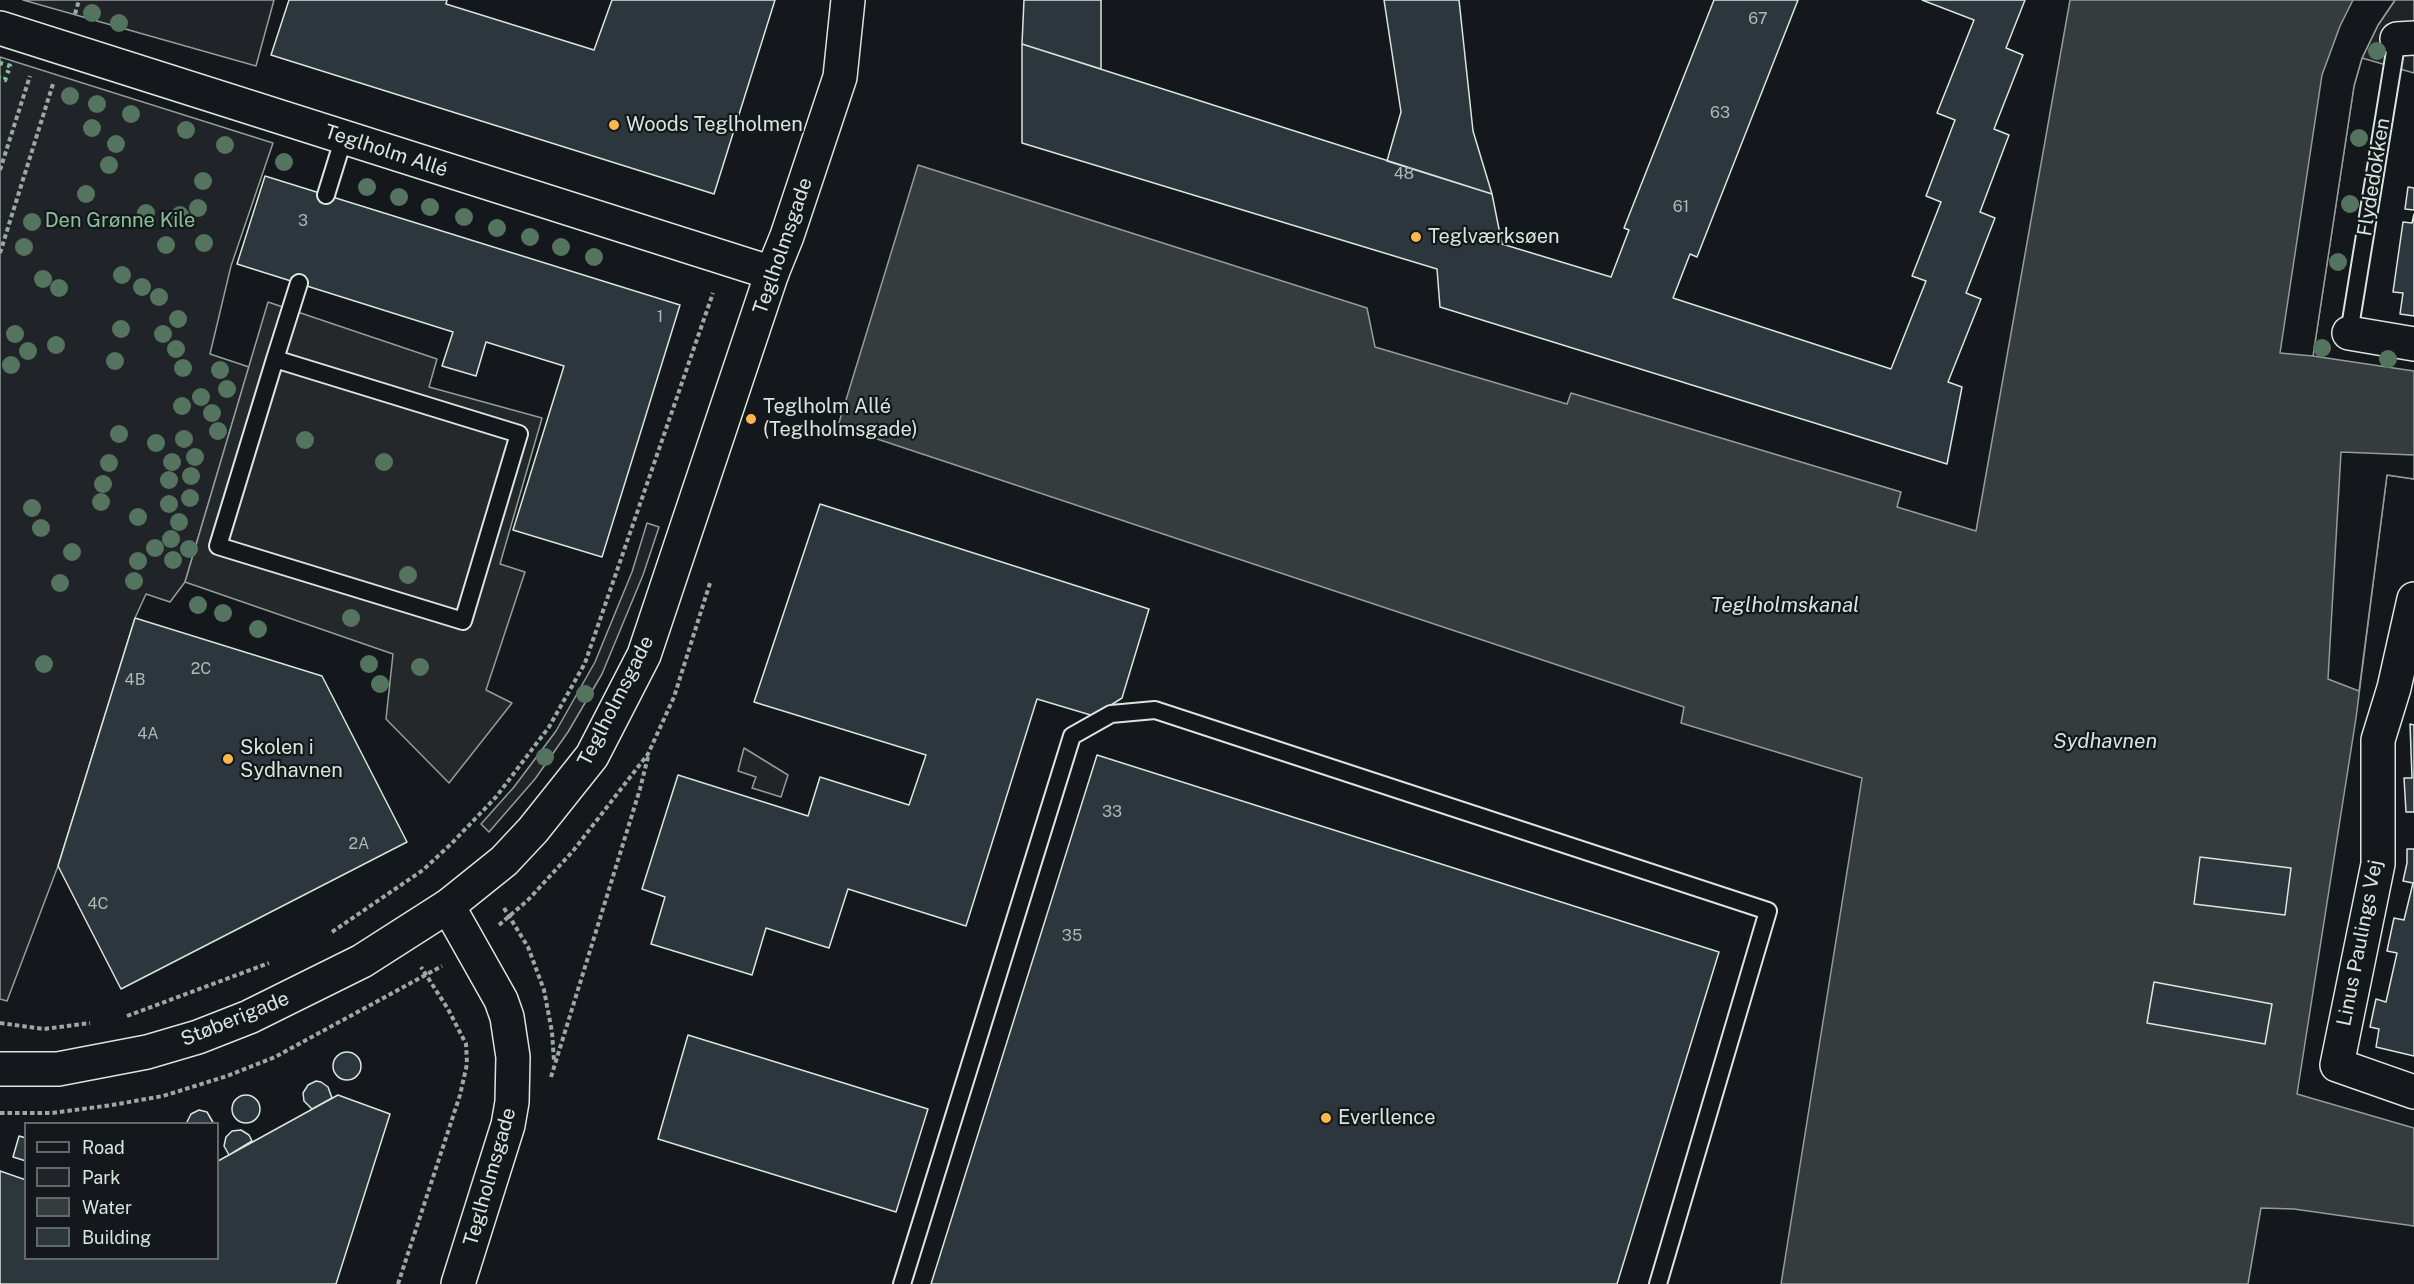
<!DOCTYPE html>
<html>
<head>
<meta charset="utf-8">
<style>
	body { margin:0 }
	#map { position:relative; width:2414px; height:1284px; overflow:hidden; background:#14181c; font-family:"Public Sans",sans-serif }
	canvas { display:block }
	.legend { position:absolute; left:24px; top:1122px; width:195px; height:138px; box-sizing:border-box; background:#14181c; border:2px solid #626a69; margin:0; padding:8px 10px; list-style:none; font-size:18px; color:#d8e6dc }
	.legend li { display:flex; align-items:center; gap:12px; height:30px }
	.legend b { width:30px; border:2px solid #626a69 }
</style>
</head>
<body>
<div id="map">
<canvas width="2414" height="1284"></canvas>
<ul class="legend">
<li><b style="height:8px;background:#14181c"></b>Road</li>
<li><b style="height:16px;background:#202428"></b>Park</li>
<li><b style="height:16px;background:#363b3e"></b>Water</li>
<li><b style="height:16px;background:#2c363c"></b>Building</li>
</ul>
</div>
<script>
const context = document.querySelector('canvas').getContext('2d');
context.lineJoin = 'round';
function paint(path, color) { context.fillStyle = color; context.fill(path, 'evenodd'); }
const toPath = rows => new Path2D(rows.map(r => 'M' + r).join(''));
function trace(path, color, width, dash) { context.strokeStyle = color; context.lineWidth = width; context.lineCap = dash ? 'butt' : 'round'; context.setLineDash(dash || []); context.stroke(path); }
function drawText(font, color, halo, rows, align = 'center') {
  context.font = font + ' "Public Sans",sans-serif'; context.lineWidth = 4.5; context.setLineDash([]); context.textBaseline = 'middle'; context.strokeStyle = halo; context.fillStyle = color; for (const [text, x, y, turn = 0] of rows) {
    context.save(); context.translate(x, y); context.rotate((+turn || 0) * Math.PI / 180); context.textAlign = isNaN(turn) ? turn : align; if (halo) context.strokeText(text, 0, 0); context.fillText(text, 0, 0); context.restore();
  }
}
const green = toPath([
	[23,0,274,0,256,66,23,0],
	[2395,0,2414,0,2414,73,2362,58,2378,25,2395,0],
	[0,57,273,143,231,266,210,354,249,367,185,582,170,602,146,594,135,618,58,866,7,1001,0,999,0,57],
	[647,523,659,527,643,575,602,674,568,732,535,779,489,832,481,824,514,787,556,731,595,662,632,572,647,523],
	[744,748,788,775,781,797,752,788,756,777,738,771,744,748]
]);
paint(green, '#202428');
trace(green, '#939e99', 1.5);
const parking = toPath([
	[268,302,437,359,429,387,542,418,500,564,525,572,486,690,512,703,449,783,386,719,393,654,185,582,268,302]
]);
paint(parking, '#24282b');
trace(parking, '#939e99', 1.5);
const water = toPath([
	[2070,0,2395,0,2378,25,2362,58,2354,86,2313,356,2414,371,2414,479,2387,475,2356,718,2297,1094,2414,1128,2414,1226,2294,1209,2261,1208,2248,1284,1781,1284,1862,778,1681,723,1684,707,838,426,918,165,1367,308,1375,347,1567,404,1571,393,1901,492,1897,507,1976,531,2070,0]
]);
paint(water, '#363b3e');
trace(water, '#939e99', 1.5);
const pier = toPath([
	[2353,0,2395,0,2378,25,2362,58,2354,86,2313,356,2280,353,2322,75,2340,26,2353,0],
	[2341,452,2414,455,2414,479,2387,475,2359,691,2328,679,2341,452]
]);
paint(pier, '#14181c');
trace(pier, '#939e99', 1.5);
const building = toPath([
	[289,0,447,0,446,4,594,50,612,0,775,0,714,194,271,55,289,0],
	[1024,0,1101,0,1101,69,1022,44,1024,0],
	[1384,0,1459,0,1473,131,1492,194,1387,161,1401,112,1384,0],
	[1714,0,1798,0,1697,257,1690,254,1673,298,1891,369,1926,281,1912,276,1941,202,1926,196,1955,120,1937,113,1974,20,1922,0,2025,0,2006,48,2023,55,1994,129,2009,135,1980,212,1995,218,1966,293,1981,299,1948,382,1962,387,1947,464,1440,307,1437,269,1022,143,1022,44,1492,194,1502,244,1611,277,1629,230,1624,228,1714,0],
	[265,176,680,305,602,557,513,530,564,366,486,342,476,376,442,366,453,332,237,264,265,176],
	[2408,187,2414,188,2414,210,2405,209,2408,187],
	[2414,214,2414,316,2400,314,2403,293,2393,292,2403,222,2412,223,2414,214],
	[820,504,1149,609,1122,698,1094,716,1037,699,966,926,848,889,829,948,766,928,752,975,651,944,665,897,642,889,678,775,808,816,820,777,909,805,926,755,754,702,820,504],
	[135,618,322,676,407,842,121,989,58,866,135,618],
	[2410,724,2414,725,2414,812,2406,812,2404,778,2412,778,2410,724],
	[1097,755,1719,952,1617,1284,931,1284,1097,755],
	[2407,849,2414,849,2414,1056,2376,1047,2379,1029,2370,1027,2376,999,2386,1002,2397,953,2387,951,2394,918,2404,920,2413,883,2403,881,2407,863,2407,849],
	[2200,857,2291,868,2285,915,2194,904,2200,857],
	[2154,982,2272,1004,2265,1044,2147,1023,2154,982],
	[688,1035,928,1109,896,1212,658,1139,688,1035],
	'333 1066a14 14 0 1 1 28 0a14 14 0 1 1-28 0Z',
	[316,1081,321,1082,328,1087,332,1098,312,1109,304,1101,303,1093,308,1085,316,1081],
	[338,1095,390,1114,336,1284,0,1284,0,1171,26,1180,26,1258,218,1258,218,1161,338,1095],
	'232 1109a14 14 0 1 1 28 0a14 14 0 1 1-28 0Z',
	[199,1110,207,1112,214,1124,186,1124,191,1114,199,1110],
	[241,1130,249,1135,252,1141,229,1155,224,1146,226,1137,232,1131,241,1130],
	[19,1136,26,1138,26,1161,13,1157,19,1136]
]);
paint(building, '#2c363c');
trace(building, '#d8e6dc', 1.5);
const service = toPath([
	[326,195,344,137],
	[2349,333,2397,39],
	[275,359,519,434,463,621,218,546,275,359],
	[275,359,299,283],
	[902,1284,1072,736,1111,714,1155,710,1768,911,1658,1284]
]);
const minor = toPath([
	[0,28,772,273],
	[2397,39,2414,38],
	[2349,333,2414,344],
	[2414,599,2394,688,2378,740,2378,864,2337,1065,2414,1092],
	[448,906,501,1000,507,1017,513,1057,512,1102,508,1125,458,1284]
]);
const tertiary = toPath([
	[0,1069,58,1069,147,1052,198,1037,249,1017,362,961,448,906,504,861,533,830,592,756,644,655,772,273,787,236,840,77,848,0]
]);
trace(service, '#d8e6dc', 20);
trace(minor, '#d8e6dc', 36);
trace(tertiary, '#d8e6dc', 36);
trace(toPath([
	[75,14,79,0],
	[0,170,30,76],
	[0,253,53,84],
	[504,908,528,947,544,990,552,1032,554,1061],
	[499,925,528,900,573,851,648,754,674,697,710,583],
	[332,932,423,870,451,844,496,797,549,727,585,663,713,293],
	[127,1016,269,963],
	[0,1023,44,1029,90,1023],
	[551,1077,640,789,648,757],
	[0,1113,52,1113,112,1105,163,1096,227,1076,275,1057,442,966],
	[398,1284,460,1095,467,1064,466,1044,448,1009,421,967]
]), '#9da8a2', 4, [4.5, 3]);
trace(service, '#14181c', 16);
trace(minor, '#14181c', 33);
trace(tertiary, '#14181c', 33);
trace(toPath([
	[0,63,10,66,5,80,0,78]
]), '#8ac095', 4.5, [3, 4.5]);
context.fillStyle = '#55745f';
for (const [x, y] of [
	[92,13],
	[119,23],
	[2377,51],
	[70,96],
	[97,104],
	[131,114],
	[92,128],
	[186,130],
	[2359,138],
	[116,144],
	[225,145],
	[284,162],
	[109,165],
	[203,181],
	[367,187],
	[86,194],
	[399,197],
	[2350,204],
	[430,207],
	[198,208],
	[146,213],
	[180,215],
	[464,217],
	[32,222],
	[497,228],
	[530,237],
	[204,243],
	[166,245],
	[24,247],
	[561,247],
	[594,257],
	[2338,262],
	[122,275],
	[43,279],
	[142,287],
	[59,288],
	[159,297],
	[178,319],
	[121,329],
	[15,334],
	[163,334],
	[56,345],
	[2322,348],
	[176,349],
	[28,351],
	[2388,359],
	[115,361],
	[11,365],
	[183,368],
	[220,370],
	[227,389],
	[201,397],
	[182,406],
	[212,413],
	[218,431],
	[119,434],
	[184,439],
	[305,440],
	[156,443],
	[195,457],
	[172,462],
	[384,462],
	[109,463],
	[191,476],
	[169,480],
	[103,484],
	[190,498],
	[101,502],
	[169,504],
	[32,508],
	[138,517],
	[179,522],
	[41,528],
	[171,539],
	[155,548],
	[189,549],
	[72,552],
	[173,560],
	[138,561],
	[408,575],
	[134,581],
	[60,583],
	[198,605],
	[223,613],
	[351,618],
	[258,629],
	[44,664],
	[369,664],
	[420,667],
	[380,684],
	[585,694],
	[545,757]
]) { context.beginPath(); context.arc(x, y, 9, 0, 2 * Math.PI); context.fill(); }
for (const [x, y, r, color] of [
	[614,125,6,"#ffb74d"],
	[1416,237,6,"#ffb74d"],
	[751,419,6,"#ffb74d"],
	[228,759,6,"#ffb74d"],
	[1326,1118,6,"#ffb74d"]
]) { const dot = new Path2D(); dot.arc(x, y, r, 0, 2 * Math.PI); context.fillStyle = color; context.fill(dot); trace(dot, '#14181c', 2); }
drawText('16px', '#adbab4', null, [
	["67",1758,19],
	["63",1720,113],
	["48",1404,174],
	["61",1681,207],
	["3",303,221],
	["1",660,317],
	["2C",201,669],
	["4B",135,680],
	["4A",148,734],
	["33",1112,812],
	["2A",359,844],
	["4C",98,904],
	["35",1072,936]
]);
drawText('20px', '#d8e6dc', '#14181c', [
	["Woods Teglholmen",626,125],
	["Teglværksøen",1428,237],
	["Teglholm Allé",763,407],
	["(Teglholmsgade)",763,430],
	["Skolen i",240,748],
	["Sydhavnen",240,771],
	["Everllence",1338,1118]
], 'left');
drawText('20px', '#d8e6dc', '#14181c', [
	["Teglholm Allé",386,151,18],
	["Flydedokken",2374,177,-81],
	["Teglholmsgade",783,246,-71],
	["Teglholmsgade",616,701,-63],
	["Linus Paulings Vej",2360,943,-79],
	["Støberigade",235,1019,-22],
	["Teglholmsgade",490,1177,-74]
]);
drawText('20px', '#8ac095', '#14181c', [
	["Den Grønne Kile",120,221]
]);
drawText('italic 21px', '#d8e6dc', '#14181c', [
	["Teglholmskanal",1785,606],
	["Sydhavnen",2105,742]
]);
</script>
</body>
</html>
